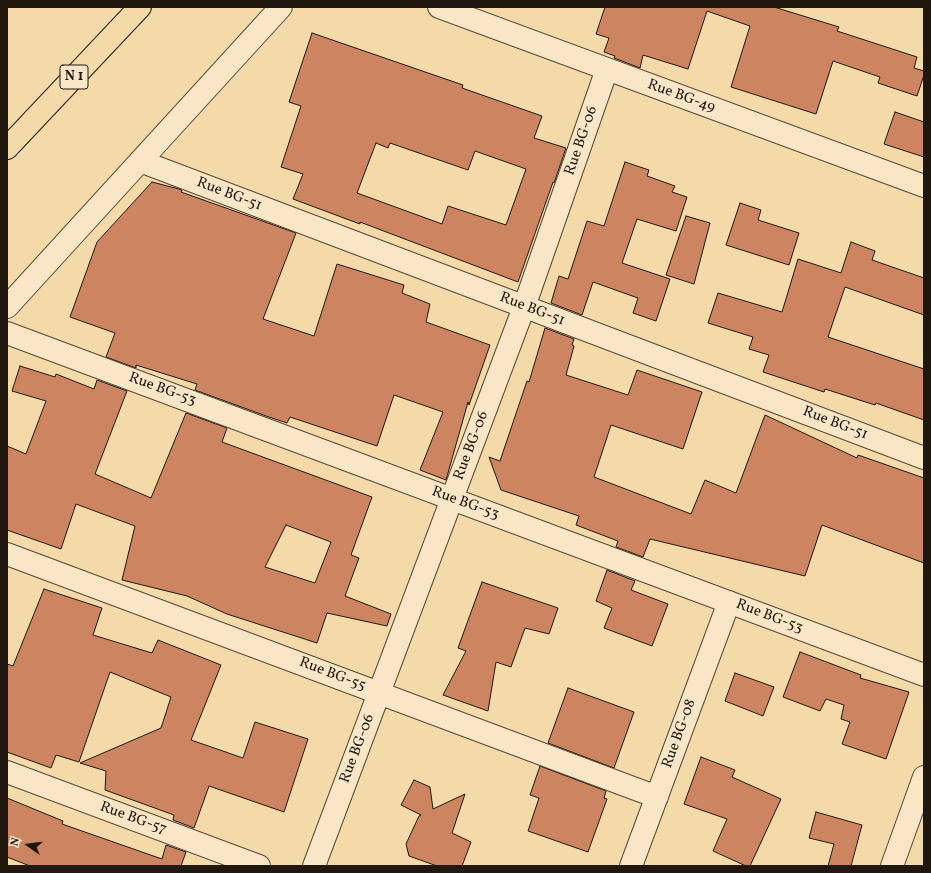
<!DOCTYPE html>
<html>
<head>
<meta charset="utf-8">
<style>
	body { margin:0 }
	#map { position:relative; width:931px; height:873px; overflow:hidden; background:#f4d9a9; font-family:Vollkorn,serif }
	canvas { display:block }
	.frame { position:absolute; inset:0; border:8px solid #20180f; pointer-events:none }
	.north { position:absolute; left:8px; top:825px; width:40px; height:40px; -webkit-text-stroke:3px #f8e6c7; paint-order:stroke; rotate:284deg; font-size:11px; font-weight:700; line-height:16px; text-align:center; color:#20180f }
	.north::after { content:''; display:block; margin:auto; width:14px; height:18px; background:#20180f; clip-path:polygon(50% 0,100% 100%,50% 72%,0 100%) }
</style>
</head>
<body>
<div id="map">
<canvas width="931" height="873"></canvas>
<div class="frame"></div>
<div class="north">N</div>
</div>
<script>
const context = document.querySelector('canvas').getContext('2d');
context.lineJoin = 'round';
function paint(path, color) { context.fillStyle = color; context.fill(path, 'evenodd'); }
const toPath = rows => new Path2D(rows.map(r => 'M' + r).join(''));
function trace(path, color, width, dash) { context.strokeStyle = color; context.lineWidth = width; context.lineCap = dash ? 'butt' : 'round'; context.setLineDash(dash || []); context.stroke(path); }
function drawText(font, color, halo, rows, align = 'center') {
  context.font = font + ' Vollkorn,serif'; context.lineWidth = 3; context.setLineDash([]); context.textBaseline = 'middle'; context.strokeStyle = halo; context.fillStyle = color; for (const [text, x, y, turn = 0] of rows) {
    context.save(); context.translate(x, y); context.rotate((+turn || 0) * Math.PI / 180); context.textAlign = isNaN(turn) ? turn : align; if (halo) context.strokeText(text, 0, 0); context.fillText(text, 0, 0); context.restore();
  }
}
const building = toPath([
	[605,7,774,7,839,27,837,31,917,57,914,68,924,71,924,75,917,96,878,83,880,77,833,61,816,114,731,87,750,26,707,11,688,69,643,55,640,68,614,58,615,56,604,52,609,38,596,34,605,7],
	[312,33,463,85,462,88,542,116,534,138,566,148,554,183,553,182,518,282,360,222,360,224,293,199,303,174,281,167,301,106,289,102,312,33],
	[376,143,388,148,390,143,468,170,475,151,526,169,506,225,448,206,442,224,357,193,376,143],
	[895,112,924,122,924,157,884,144,895,112],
	[625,162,649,170,647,176,675,186,672,192,687,197,676,231,637,219,622,263,670,279,656,321,633,313,638,298,593,282,582,315,551,303,559,276,568,279,587,221,604,226,625,162],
	[152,182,179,189,182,190,181,192,296,233,263,319,314,336,337,264,404,285,402,293,430,304,426,322,490,345,469,405,468,402,446,480,420,470,443,412,394,395,377,446,290,417,287,423,266,416,195,390,197,384,136,365,136,368,106,357,115,333,70,317,97,242,152,182],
	[740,203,761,210,758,220,799,233,789,265,726,245,740,203],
	[686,216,710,223,694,284,666,275,686,216],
	[851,242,875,251,872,260,924,278,924,315,845,287,828,337,924,369,924,420,876,403,875,405,825,389,824,392,763,372,769,355,749,349,753,337,708,323,718,293,782,312,798,259,841,273,851,242],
	[545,328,574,339,572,345,574,346,566,375,628,395,637,370,702,392,683,449,611,425,594,477,691,514,705,480,736,493,765,415,857,458,858,455,924,478,924,563,822,525,805,576,650,539,643,557,616,547,618,541,576,525,579,516,501,490,489,457,500,461,527,381,529,382,545,328],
	[20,366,55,377,56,374,94,389,97,380,127,391,95,474,151,498,186,413,227,428,222,442,372,497,351,555,359,558,345,596,391,614,387,626,327,613,317,643,227,614,187,596,122,580,135,526,76,504,61,549,7,530,7,446,26,454,46,401,12,391,20,366],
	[286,525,331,542,315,583,265,567,286,525],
	[607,570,635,581,631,590,668,604,652,646,604,628,612,608,596,601,607,570],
	[482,582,558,608,549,634,525,628,511,667,496,662,488,711,443,695,466,651,458,648,482,582],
	[44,589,102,608,93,635,152,653,158,640,221,665,191,740,243,758,255,722,308,739,284,812,209,786,194,828,173,820,174,815,105,790,106,771,80,763,161,728,171,697,110,672,79,762,56,755,51,768,7,752,7,664,13,666,44,589],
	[800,652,861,675,860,678,909,692,886,759,842,744,850,722,841,719,844,705,826,699,820,711,783,697,800,652],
	[735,673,774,687,763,716,725,701,735,673],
	[568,688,634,712,614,768,548,743,568,688],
	[701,757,735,770,732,777,781,799,750,866,746,866,713,851,727,819,684,804,701,757],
	[540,766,606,791,604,798,607,799,588,852,528,831,539,798,530,795,540,766],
	[414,780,430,787,433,809,465,794,452,833,471,842,462,866,437,866,409,856,406,844,419,816,421,815,401,805,414,780],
	[7,798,63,821,62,824,162,859,166,845,186,852,181,866,30,866,7,857,7,798],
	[816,812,862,825,851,866,828,866,834,844,809,838,816,812]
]);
paint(building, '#cc8461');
trace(building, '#20180f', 1);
const minor = toPath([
	[439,7,924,186],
	[140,161,924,458],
	[7,307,281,7],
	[7,333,924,675],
	[7,554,657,797],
	[7,772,259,866],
	[314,866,524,307,607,69],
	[631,866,729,602],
	[892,866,924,777]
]);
const trunk = toPath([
	[7,148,140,7]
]);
trace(minor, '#554836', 24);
trace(trunk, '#20180f', 24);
trace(minor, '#f8e6c7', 22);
trace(trunk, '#f4d9a9', 22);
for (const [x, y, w] of [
	[74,77,28]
]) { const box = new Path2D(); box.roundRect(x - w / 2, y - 12, w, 24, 3); context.fillStyle = '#f8e6c7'; context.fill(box); trace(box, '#20180f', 1); }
drawText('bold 14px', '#20180f', null, [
	["N 1",74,77]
]);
drawText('15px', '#20180f', '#f8e6c7', [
	["Rue BG-49",681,97,20],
	["Rue BG-06",582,141,-71],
	["Rue BG-51",229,195,21],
	["Rue BG-51",532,310,21],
	["Rue BG-53",162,390,20],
	["Rue BG-51",835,424,21],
	["Rue BG-06",472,446,-69],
	["Rue BG-53",465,504,20],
	["Rue BG-53",769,617,21],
	["Rue BG-55",332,675,21],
	["Rue BG-08",680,734,-70],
	["Rue BG-06",358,749,-69],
	["Rue BG-57",133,819,20]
]);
</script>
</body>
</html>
